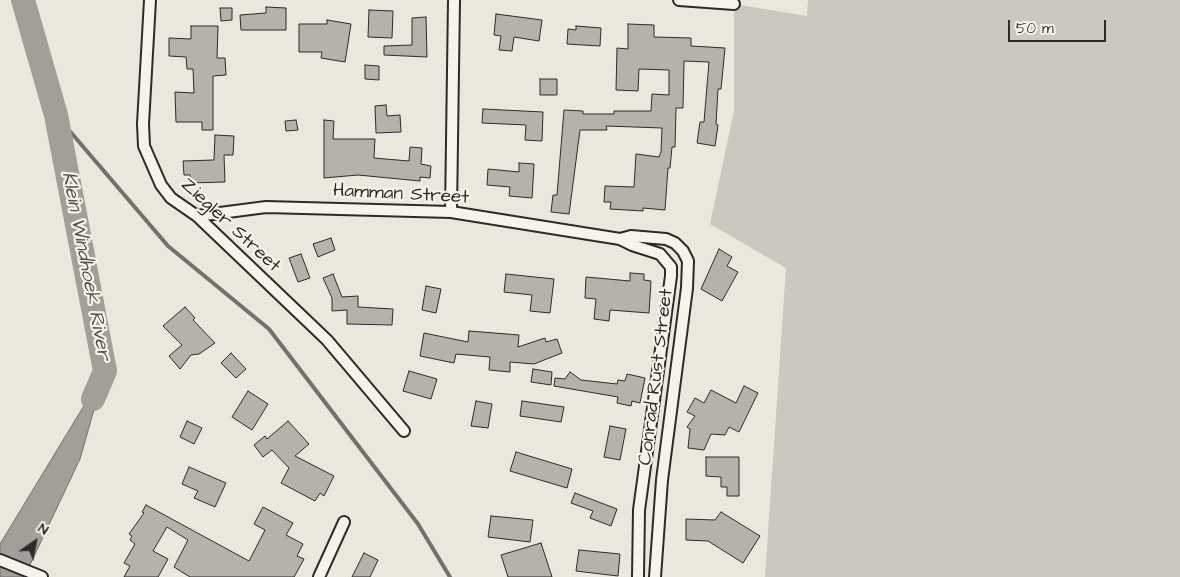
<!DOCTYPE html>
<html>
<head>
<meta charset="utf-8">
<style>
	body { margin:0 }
	#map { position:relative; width:1180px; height:577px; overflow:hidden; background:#ebe7dd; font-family:"Architects Daughter",sans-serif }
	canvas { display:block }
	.north { position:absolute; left:10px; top:517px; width:50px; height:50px; -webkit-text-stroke:4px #f7f3e8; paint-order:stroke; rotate:33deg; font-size:14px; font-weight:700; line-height:20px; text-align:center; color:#2b2b2b }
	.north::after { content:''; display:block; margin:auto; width:18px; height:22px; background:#2b2b2b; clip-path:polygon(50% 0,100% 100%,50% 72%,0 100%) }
	.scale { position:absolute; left:1008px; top:20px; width:98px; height:22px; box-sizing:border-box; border:2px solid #2b2b2b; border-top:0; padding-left:6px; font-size:15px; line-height:18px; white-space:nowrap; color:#2b2b2b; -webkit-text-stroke:4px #f7f3e8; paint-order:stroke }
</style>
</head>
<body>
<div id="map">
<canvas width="1180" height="577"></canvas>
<div class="north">N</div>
<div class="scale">50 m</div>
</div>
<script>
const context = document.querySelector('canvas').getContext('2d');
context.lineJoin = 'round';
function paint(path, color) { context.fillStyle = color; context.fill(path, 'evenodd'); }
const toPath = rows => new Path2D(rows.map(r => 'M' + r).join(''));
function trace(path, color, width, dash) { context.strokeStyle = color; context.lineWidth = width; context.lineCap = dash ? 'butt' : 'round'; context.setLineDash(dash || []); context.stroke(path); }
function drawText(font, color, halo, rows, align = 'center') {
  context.font = font + ' "Architects Daughter",sans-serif'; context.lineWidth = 4.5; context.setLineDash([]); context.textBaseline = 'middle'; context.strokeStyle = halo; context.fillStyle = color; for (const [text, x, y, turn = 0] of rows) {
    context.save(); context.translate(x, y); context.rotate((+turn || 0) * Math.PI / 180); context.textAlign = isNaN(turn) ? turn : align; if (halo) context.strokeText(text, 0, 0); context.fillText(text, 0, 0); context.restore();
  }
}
paint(toPath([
	[808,0,1180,0,1180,577,765,577,786,268,710,224,734,111,734,4,807,16]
]), '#cbc8bf');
const water = toPath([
	[105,371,80,459,28,569,22,577,0,577,0,544,105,371]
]);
paint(water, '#a29f98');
trace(water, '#72716c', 1);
trace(toPath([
	[56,115,168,246,269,329,418,524,450,577]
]), '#72716c', 4);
trace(toPath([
	[23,0,56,115,105,371,93,399]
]), '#a29f98', 24);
const building = toPath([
	[266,7,286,8,286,30,241,30,240,15,266,13,266,7],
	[220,8,232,8,232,20,221,21,220,8],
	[369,10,393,11,392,38,368,37,369,10],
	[496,14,542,20,539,41,514,37,512,51,499,50,501,36,494,35,496,14],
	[426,17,427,57,384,55,384,46,412,45,412,18,426,17],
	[327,20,351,24,345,62,321,58,322,52,299,52,299,24,327,24,327,20],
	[628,24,654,25,654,37,691,38,691,46,725,48,721,89,718,89,716,124,718,125,715,146,697,143,700,122,704,122,709,62,684,61,683,108,676,108,675,147,672,147,670,168,668,168,665,210,643,208,643,211,610,209,611,202,604,202,605,186,634,187,636,154,659,157,661,152,662,128,606,126,607,130,580,130,569,214,551,212,553,195,557,195,564,110,583,111,583,114,614,114,614,111,651,111,652,94,669,95,669,70,639,69,638,91,616,90,617,48,628,49,628,24],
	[191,26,218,26,217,58,225,58,226,75,213,76,213,130,202,130,202,122,176,122,175,92,194,93,193,69,187,69,186,57,169,56,169,38,191,39,191,26],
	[576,26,601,28,600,46,567,44,568,29,576,30,576,26],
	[365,65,379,66,379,80,365,79,365,65],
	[540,79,557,79,557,95,540,95,540,79],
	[386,105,387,116,400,115,401,132,376,133,375,106,386,105],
	[483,109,543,112,542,141,525,140,526,125,482,123,483,109],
	[296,120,298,130,286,131,285,121,296,120],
	[324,120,334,121,333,139,375,139,374,158,409,161,410,147,422,148,421,164,431,166,430,178,420,177,420,181,358,175,324,178,324,120],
	[215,135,234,136,233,155,224,155,225,182,190,183,190,175,184,175,183,161,214,160,215,135],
	[519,163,534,164,532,198,509,196,510,187,487,185,488,169,519,172,519,163],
	[331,238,335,250,318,257,313,244,331,238],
	[719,249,732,257,727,266,738,272,722,301,701,289,719,249],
	[301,254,310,278,298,282,289,258,301,254],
	[630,273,644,274,644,280,651,281,649,313,610,310,609,321,594,319,596,299,585,298,586,277,630,281,630,273],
	[333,274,342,297,358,296,358,307,393,309,392,325,347,324,347,310,332,311,332,298,323,278,333,274],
	[506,274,554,279,550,313,530,311,532,295,504,292,506,274],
	[426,286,441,289,436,313,422,310,426,286],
	[185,307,195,318,193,320,215,343,199,354,191,355,180,369,169,356,182,345,163,326,185,307],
	[469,331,519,335,518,347,545,338,546,342,557,339,562,353,534,364,510,362,510,372,489,370,490,357,456,354,454,363,420,356,424,333,468,342,469,331],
	[231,353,246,369,236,378,221,363,231,353],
	[533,369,552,372,551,385,531,382,533,369],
	[409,371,437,379,431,399,403,391,409,371],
	[570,372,581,380,617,384,618,380,625,381,627,374,645,378,640,403,632,401,631,406,617,403,618,397,554,386,555,378,565,379,570,372],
	[744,386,758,393,739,432,729,427,725,435,711,434,704,450,688,448,690,429,687,427,695,416,687,412,695,398,704,403,711,390,736,403,744,386],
	[248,391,268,404,252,430,232,417,248,391],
	[476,401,492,404,488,428,471,426,476,401],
	[522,401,564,407,561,422,520,416,522,401],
	[187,421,202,428,194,444,180,437,187,421],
	[288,421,309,444,295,456,334,476,324,496,320,493,315,501,281,483,289,468,272,450,263,457,254,445,265,436,267,439,288,421],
	[610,426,626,429,620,460,604,457,610,426],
	[516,452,572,469,567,488,510,471,516,452],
	[706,457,739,457,739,496,727,496,727,487,721,487,721,477,706,476,706,457],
	[189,467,226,483,215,507,194,498,198,491,182,484,189,467],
	[575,493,617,509,611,526,590,518,593,511,571,503,575,493],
	[146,505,249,561,265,530,254,524,263,507,293,523,286,535,303,544,297,556,304,559,294,577,190,577,174,567,188,540,167,527,153,551,168,559,158,577,124,577,130,566,124,563,135,544,130,540,132,536,129,534,144,513,142,512,146,505],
	[721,512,760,536,743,563,708,541,686,540,686,519,715,520,721,512],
	[491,516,533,520,530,542,488,537,491,516],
	[541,543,552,577,508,577,501,555,541,543],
	[579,550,620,554,618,576,576,571,579,550],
	[364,553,378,560,370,577,352,577,364,553]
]);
paint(building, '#b5b2ab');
trace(building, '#2b2b2b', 1);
const minor = toPath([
	[150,0,143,124,144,146,161,185,171,198,197,216,327,340,404,431],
	[679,0,734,4],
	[451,212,454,0],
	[197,216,266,207,451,212,620,239,632,245,660,254,671,267,671,276,639,510,638,577],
	[620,239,631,236,666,239,675,243,683,251,688,261,687,288,662,480,655,577],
	[0,560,42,577],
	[319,577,344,522]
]);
trace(minor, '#2b2b2b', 14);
trace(minor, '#f7f3e8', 10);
drawText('19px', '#2b2b2b', '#f7f3e8', [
	["Hamman Street",401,195,3],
	["Ziegler Street",230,226,43],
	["Conrad Rust Street",657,377,-83]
]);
drawText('italic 20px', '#555451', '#f7f3e8', [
	["Klein Windhoek River",85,266,79]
]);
</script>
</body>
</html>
